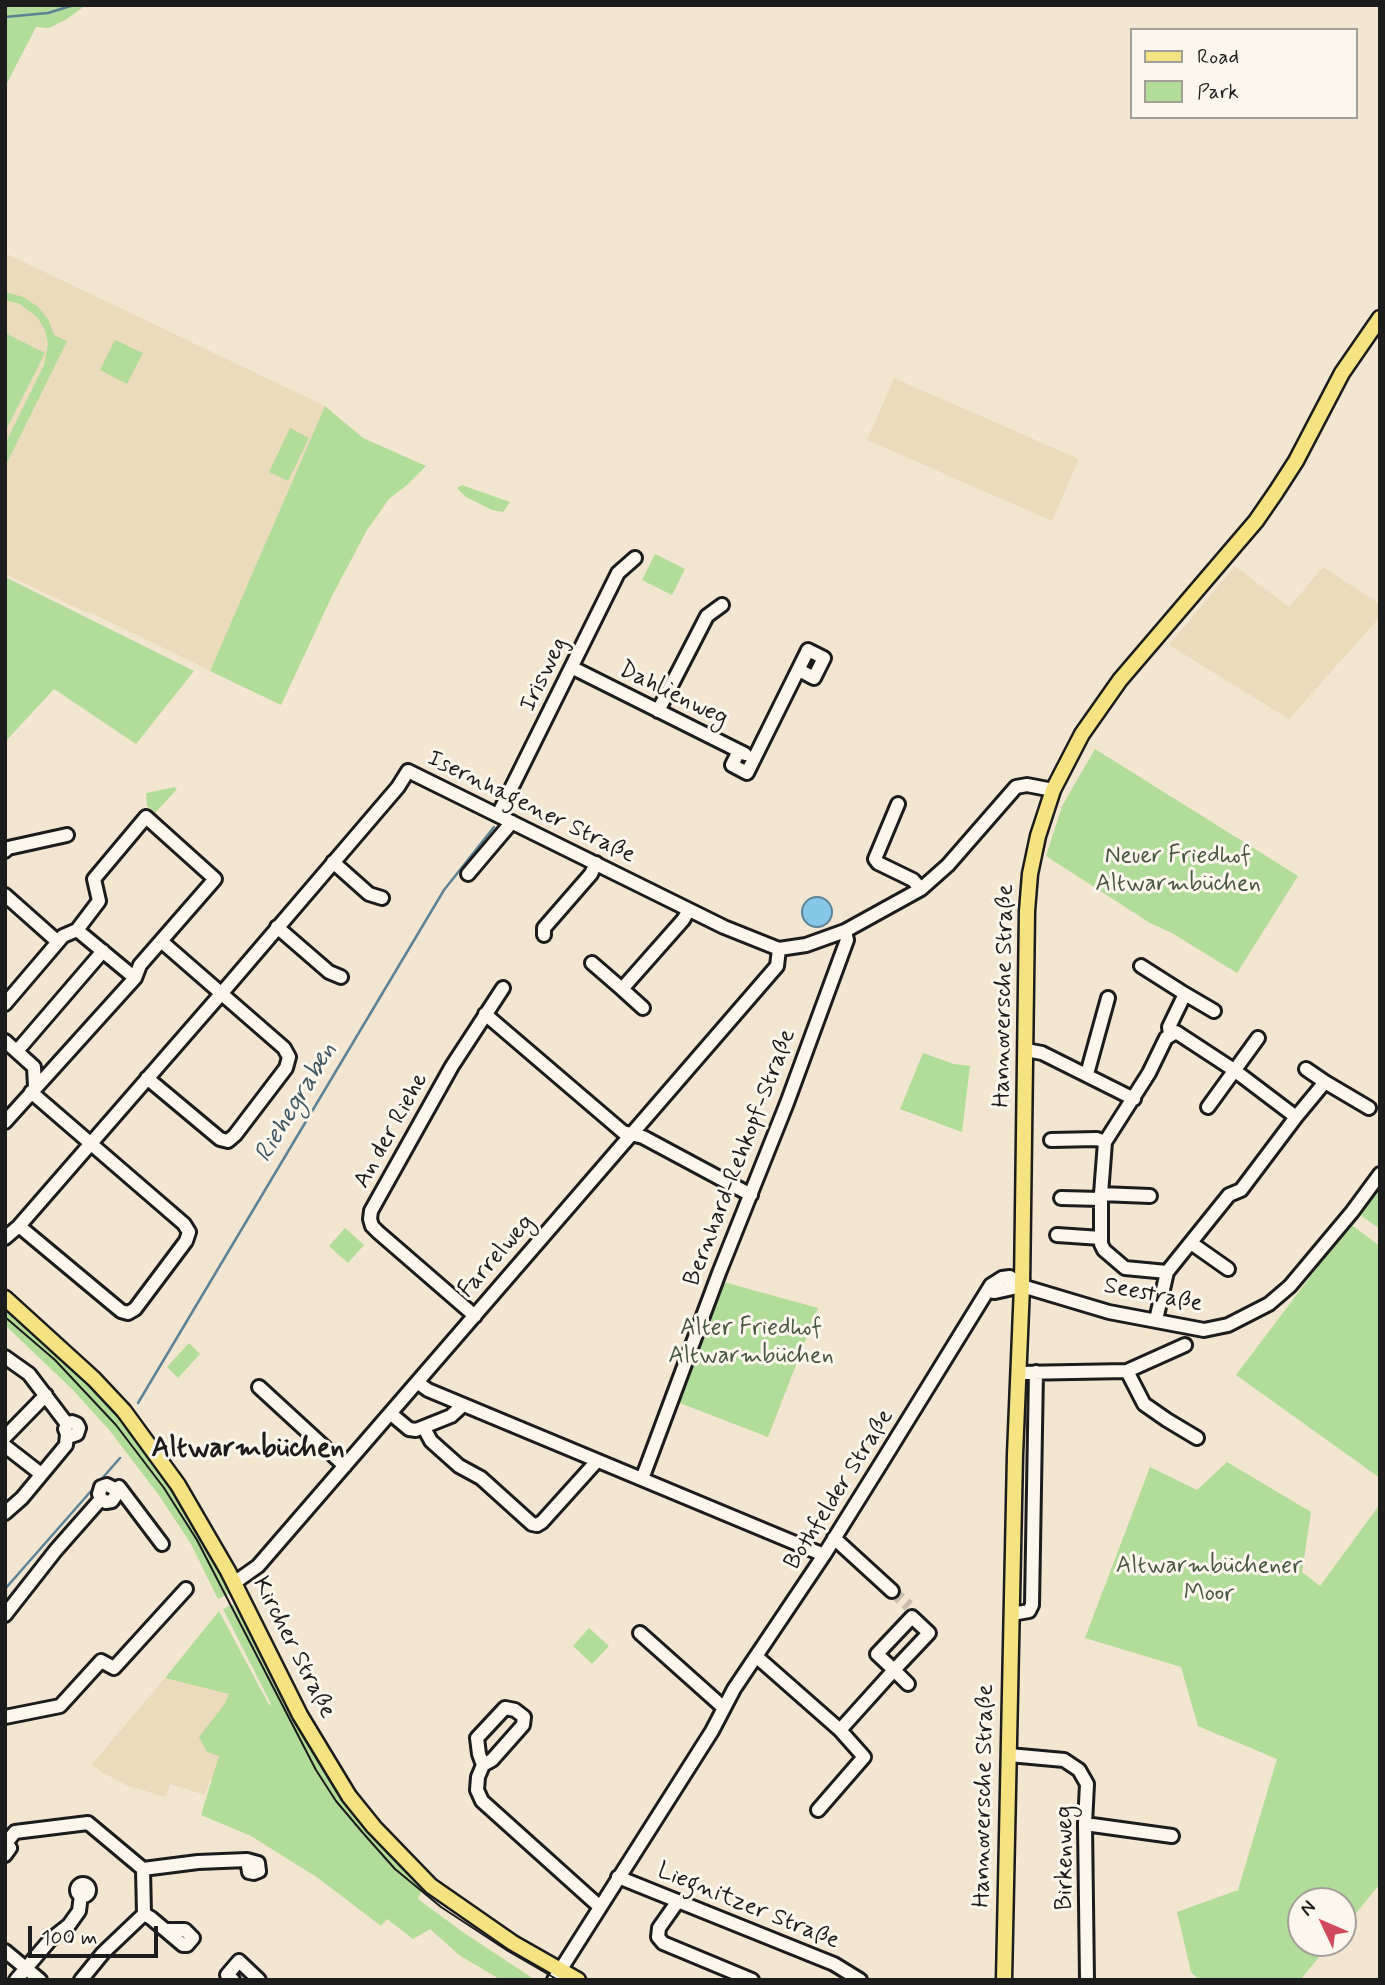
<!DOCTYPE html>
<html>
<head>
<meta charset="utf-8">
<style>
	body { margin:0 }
	#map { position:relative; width:1385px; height:1985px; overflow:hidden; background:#f2e6d0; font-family:Mynerve,sans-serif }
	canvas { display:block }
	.frame { position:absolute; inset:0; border:7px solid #1c1c1c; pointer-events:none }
	.legend { position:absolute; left:1130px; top:28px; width:228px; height:91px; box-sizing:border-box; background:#fbf7ec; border:2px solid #a29f99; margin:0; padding:9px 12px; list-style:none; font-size:21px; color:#1c1c1c }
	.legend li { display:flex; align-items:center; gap:14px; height:35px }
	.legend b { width:35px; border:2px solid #a29f99 }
	.north { position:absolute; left:1287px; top:1887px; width:70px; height:70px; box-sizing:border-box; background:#fbf7ec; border:2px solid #a29f99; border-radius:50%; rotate:314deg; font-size:19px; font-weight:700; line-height:28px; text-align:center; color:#1c1c1c }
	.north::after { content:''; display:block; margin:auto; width:24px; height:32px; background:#d1495b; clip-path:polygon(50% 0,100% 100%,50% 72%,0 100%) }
	.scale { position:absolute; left:28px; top:1926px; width:130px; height:32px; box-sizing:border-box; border:4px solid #1c1c1c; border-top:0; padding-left:9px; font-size:21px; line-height:24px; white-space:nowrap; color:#1c1c1c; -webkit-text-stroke:5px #fbf7ec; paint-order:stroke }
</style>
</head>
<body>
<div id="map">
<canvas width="1385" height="1985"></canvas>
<div class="frame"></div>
<ul class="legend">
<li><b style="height:9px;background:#f5e382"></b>Road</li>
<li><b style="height:19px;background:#b2dc9a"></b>Park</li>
</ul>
<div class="north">N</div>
<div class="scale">100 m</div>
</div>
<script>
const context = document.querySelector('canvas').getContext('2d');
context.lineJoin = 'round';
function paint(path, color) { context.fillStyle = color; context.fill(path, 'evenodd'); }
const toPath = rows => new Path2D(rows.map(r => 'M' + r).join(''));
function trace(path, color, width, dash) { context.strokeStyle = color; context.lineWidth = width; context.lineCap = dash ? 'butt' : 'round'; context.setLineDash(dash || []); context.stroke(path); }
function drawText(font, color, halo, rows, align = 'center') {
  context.font = font + ' Mynerve,sans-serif'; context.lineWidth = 6; context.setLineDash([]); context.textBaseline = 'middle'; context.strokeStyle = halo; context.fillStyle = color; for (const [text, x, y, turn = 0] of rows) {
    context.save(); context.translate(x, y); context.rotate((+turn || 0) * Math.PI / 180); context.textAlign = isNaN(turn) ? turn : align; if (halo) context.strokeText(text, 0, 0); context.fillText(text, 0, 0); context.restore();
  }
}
paint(toPath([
	[5,253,325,406,210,671,94,614,85,612,5,574],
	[894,378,1079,459,1052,521,867,440],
	[1235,566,1289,607,1323,567,1380,604,1380,617,1289,719,1169,645],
	[165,1678,229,1694,224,1705,219,1756,213,1781,210,1780,205,1795,170,1784,166,1797,128,1786,103,1773,92,1764]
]), '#ecdabd');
paint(toPath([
	[5,5,86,5,67,19,49,28,36,27,5,87],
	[5,292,23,297,37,306,48,319,54,335,67,341,5,467,5,444,44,365,48,344,45,330,37,317,20,304,5,300],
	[5,333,45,353,5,432],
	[115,340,143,353,127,384,100,370],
	[325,406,363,438,426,466,407,485,389,499,367,530,332,596,281,705,210,671],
	[290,428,309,438,288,481,269,472],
	[462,485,510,502,503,512,492,510,466,497,457,488],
	[655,554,685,569,672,595,642,580],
	[5,577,194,671,136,744,54,689,5,742],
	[1095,749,1298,876,1237,973,1172,933,1150,923,1046,856,1062,806],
	[175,787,177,789,155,813,147,806,146,793],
	[923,1053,954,1064,970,1066,962,1132,900,1109],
	[1380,1179,1380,1229,1356,1212],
	[1350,1224,1380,1246,1380,1478,1236,1375],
	[345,1228,364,1245,348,1263,329,1246],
	[720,1281,818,1308,768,1437,677,1402],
	[5,1307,106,1398,172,1484,233,1592,218,1599,191,1544,158,1494,110,1431,74,1391,5,1325],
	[189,1343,200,1354,178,1378,167,1367],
	[1227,1462,1311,1512,1302,1572,1320,1586,1380,1504,1380,1884,1343,1929,1343,1901,1301,1901,1301,1943,1331,1943,1300,1980,1199,1980,1191,1972,1177,1912,1238,1890,1277,1759,1198,1726,1181,1667,1085,1638,1150,1467,1197,1490],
	[233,1604,237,1611,241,1609,324,1764,424,1885,418,1899,464,1933,531,1977,530,1980,501,1980,459,1955,430,1929,413,1939,387,1919,381,1926,318,1878,251,1836,201,1815,219,1756,207,1752,199,1737,224,1705,229,1694,165,1678,219,1611,268,1703,272,1706,223,1609],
	[589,1628,609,1646,592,1664,573,1646]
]), '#b2dc9a');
const water = toPath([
	'802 912a15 15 0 1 1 30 0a15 15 0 1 1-30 0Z'
]);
paint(water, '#86c6e6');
trace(water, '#5c8295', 2);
trace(toPath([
	[5,17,48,13,74,5],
	[138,1403,444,890,494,827],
	[5,1589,120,1458]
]), '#5c8295', 2.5);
trace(toPath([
	[892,1591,909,1606]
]), '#c7beac', 12, [12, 6]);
const minor = toPath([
	[573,668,745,754],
	[658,711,707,616,722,605],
	[739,751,732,765,747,773,808,650,824,658,814,678,799,670],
	[898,804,875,859,878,863,913,880,921,889],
	[498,815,618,573,635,558],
	[5,851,8,848,67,835],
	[333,862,369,894,382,898],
	[468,874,512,822],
	[5,895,58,942],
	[277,927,329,972,341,977],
	[77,930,135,978],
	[544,935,544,928,591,874,596,863],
	[592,963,622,989,683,920,689,910],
	[1141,966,1185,994],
	[622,989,643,1008],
	[5,1004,63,936,77,930,99,901,94,879,146,817,215,879,140,965,135,978,5,1122],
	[485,1014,623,1132,643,1137,751,1195],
	[1170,1034,1169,1027,1185,994,1214,1011],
	[5,1041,34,1067,35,1087],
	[1026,1050,1042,1053,1134,1099],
	[17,1051,103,951],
	[1087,1074,1108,998],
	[147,1078,220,1139,228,1141,235,1135,286,1068,289,1057,284,1048,161,941],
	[1325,1082,1369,1108],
	[1208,1107,1258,1038],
	[1296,1117,1325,1082,1306,1069],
	[1051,1140,1097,1139,1105,1142],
	[1101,1194,1150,1196],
	[1061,1198,1101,1199],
	[19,1226,121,1311,128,1313,135,1309,186,1241,189,1232,184,1224,31,1092],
	[1057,1235,1101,1238],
	[5,1238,19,1226,221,994,398,787,408,771,724,927,779,949,806,945,845,931,921,889,948,865,1016,787,1027,785,1053,790],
	[1191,1243,1228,1269],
	[988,1291,995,1292,1022,1286],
	[475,1316,378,1232,372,1226,370,1219,371,1211,452,1066,503,988],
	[1156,1320,1167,1272,1229,1195,1241,1190,1296,1117,1234,1070,1176,1032,1166,1038,1149,1073,1105,1142,1101,1194,1101,1244,1104,1250,1125,1268,1167,1272],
	[5,1357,29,1374,67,1424],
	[1127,1371,1144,1404,1167,1420,1197,1438],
	[1019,1373,1127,1371,1185,1345],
	[417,1382,428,1390,824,1555],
	[259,1387,345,1466],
	[390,1413,409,1429,416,1430,451,1416,463,1405],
	[424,1428,431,1441,459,1466,481,1478,532,1524,537,1525,542,1522,597,1461],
	[5,1437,46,1395],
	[5,1446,41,1474],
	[642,1479,719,1273,787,1103,847,940,845,931],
	[115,1489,119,1487,162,1544],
	[5,1513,22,1498,66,1445,67,1434,65,1429,67,1424,72,1422,77,1424,79,1428,77,1434,71,1436,67,1434],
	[834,1538,892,1591],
	[234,1583,258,1566,777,966,779,949],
	[1012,1614,1029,1611,1032,1605,1036,1372],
	[5,1615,56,1550,101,1499,99,1494,101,1487,107,1485,115,1489,116,1495,112,1501,106,1502,101,1499],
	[912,1617,929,1633,894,1670,877,1654,912,1617],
	[640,1633,724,1708],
	[757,1657,840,1730,864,1757,818,1810],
	[5,1717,60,1706,101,1661,114,1668,186,1589],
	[840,1730,894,1670,908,1684],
	[1009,1755,1064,1760,1079,1770,1087,1784,1085,1824,1087,1980],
	[483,1765,479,1754,477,1738,505,1708,515,1710,524,1717,523,1725,492,1760,483,1765,478,1777,477,1790,482,1801,600,1907],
	[1085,1824,1172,1836],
	[5,1841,10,1848,5,1855],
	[7,1842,15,1832,88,1823,143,1869,144,1914,103,1953,81,1980],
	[143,1869,198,1862,247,1860,249,1872,254,1873,259,1871,258,1863,247,1860],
	[618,1877,834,1964,860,1980],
	'77 1890a6 6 0 1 1 12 0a6 6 0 1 1-12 0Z',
	[678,1901,659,1928,658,1937,663,1943,752,1980],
	[144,1914,151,1918,183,1945,187,1945,193,1938,185,1930,166,1930],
	[5,1951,40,1980],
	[16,1980,50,1940,69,1925,79,1911,81,1895],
	[233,1980,227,1975,239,1961,259,1980],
	[554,1980,712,1731,734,1689,824,1555,885,1457,991,1285,1002,1278,1010,1277,1022,1286,1032,1289,1109,1312,1204,1330,1228,1325,1269,1304,1290,1286,1352,1212,1380,1174]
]);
const major = toPath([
	[5,1298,94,1379,124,1411,178,1485,228,1571,300,1715,349,1796,374,1827,431,1886,513,1943,578,1980],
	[1004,1980,1015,1455,1022,1286,1027,911,1030,874,1038,836,1053,790,1082,734,1120,680,1256,521,1276,492,1296,461,1342,373,1380,318]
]);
trace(minor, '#1c1c1c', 18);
trace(major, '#1c1c1c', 19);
trace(minor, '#fbf7ec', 12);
trace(major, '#f5e382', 14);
trace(toPath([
	[5,1317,55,1360,116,1425,164,1488,197,1540,316,1770,336,1801,363,1833,395,1869,441,1907,508,1951,558,1980]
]), '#1c1c1c', 2);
drawText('24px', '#1c1c1c', '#fbf7ec', [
	["Irisweg",545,675,-64],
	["Dahlienweg",673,695,26],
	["Isernhagener Straße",531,808,26],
	["Hannoversche Straße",1005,996,-89],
	["An der Riehe",392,1131,-61],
	["Bernhard-Rehkopf-Straße",741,1158,-69],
	["Farrelweg",497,1257,-49],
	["Seestraße",1153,1296,11],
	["Bothfelder Straße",840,1490,-58],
	["Kircher Straße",293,1648,63],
	["Hannoversche Straße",985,1796,-89],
	["Birkenweg",1066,1858,-90],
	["Liegnitzer Straße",748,1907,22]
]);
drawText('24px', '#495642', '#fbf7ec', [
	["Neuer Friedhof",1178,857],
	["Altwarmbüchen",1178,885],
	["Alter Friedhof",751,1329],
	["Altwarmbüchen",751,1357],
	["Altwarmbüchener",1209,1567],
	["Moor",1209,1595]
]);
drawText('italic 26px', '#415863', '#fbf7ec', [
	["Riehegraben",297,1103,-59]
]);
drawText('bold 28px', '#1c1c1c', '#fbf7ec', [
	["Altwarmbüchen",248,1450]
]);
</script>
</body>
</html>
